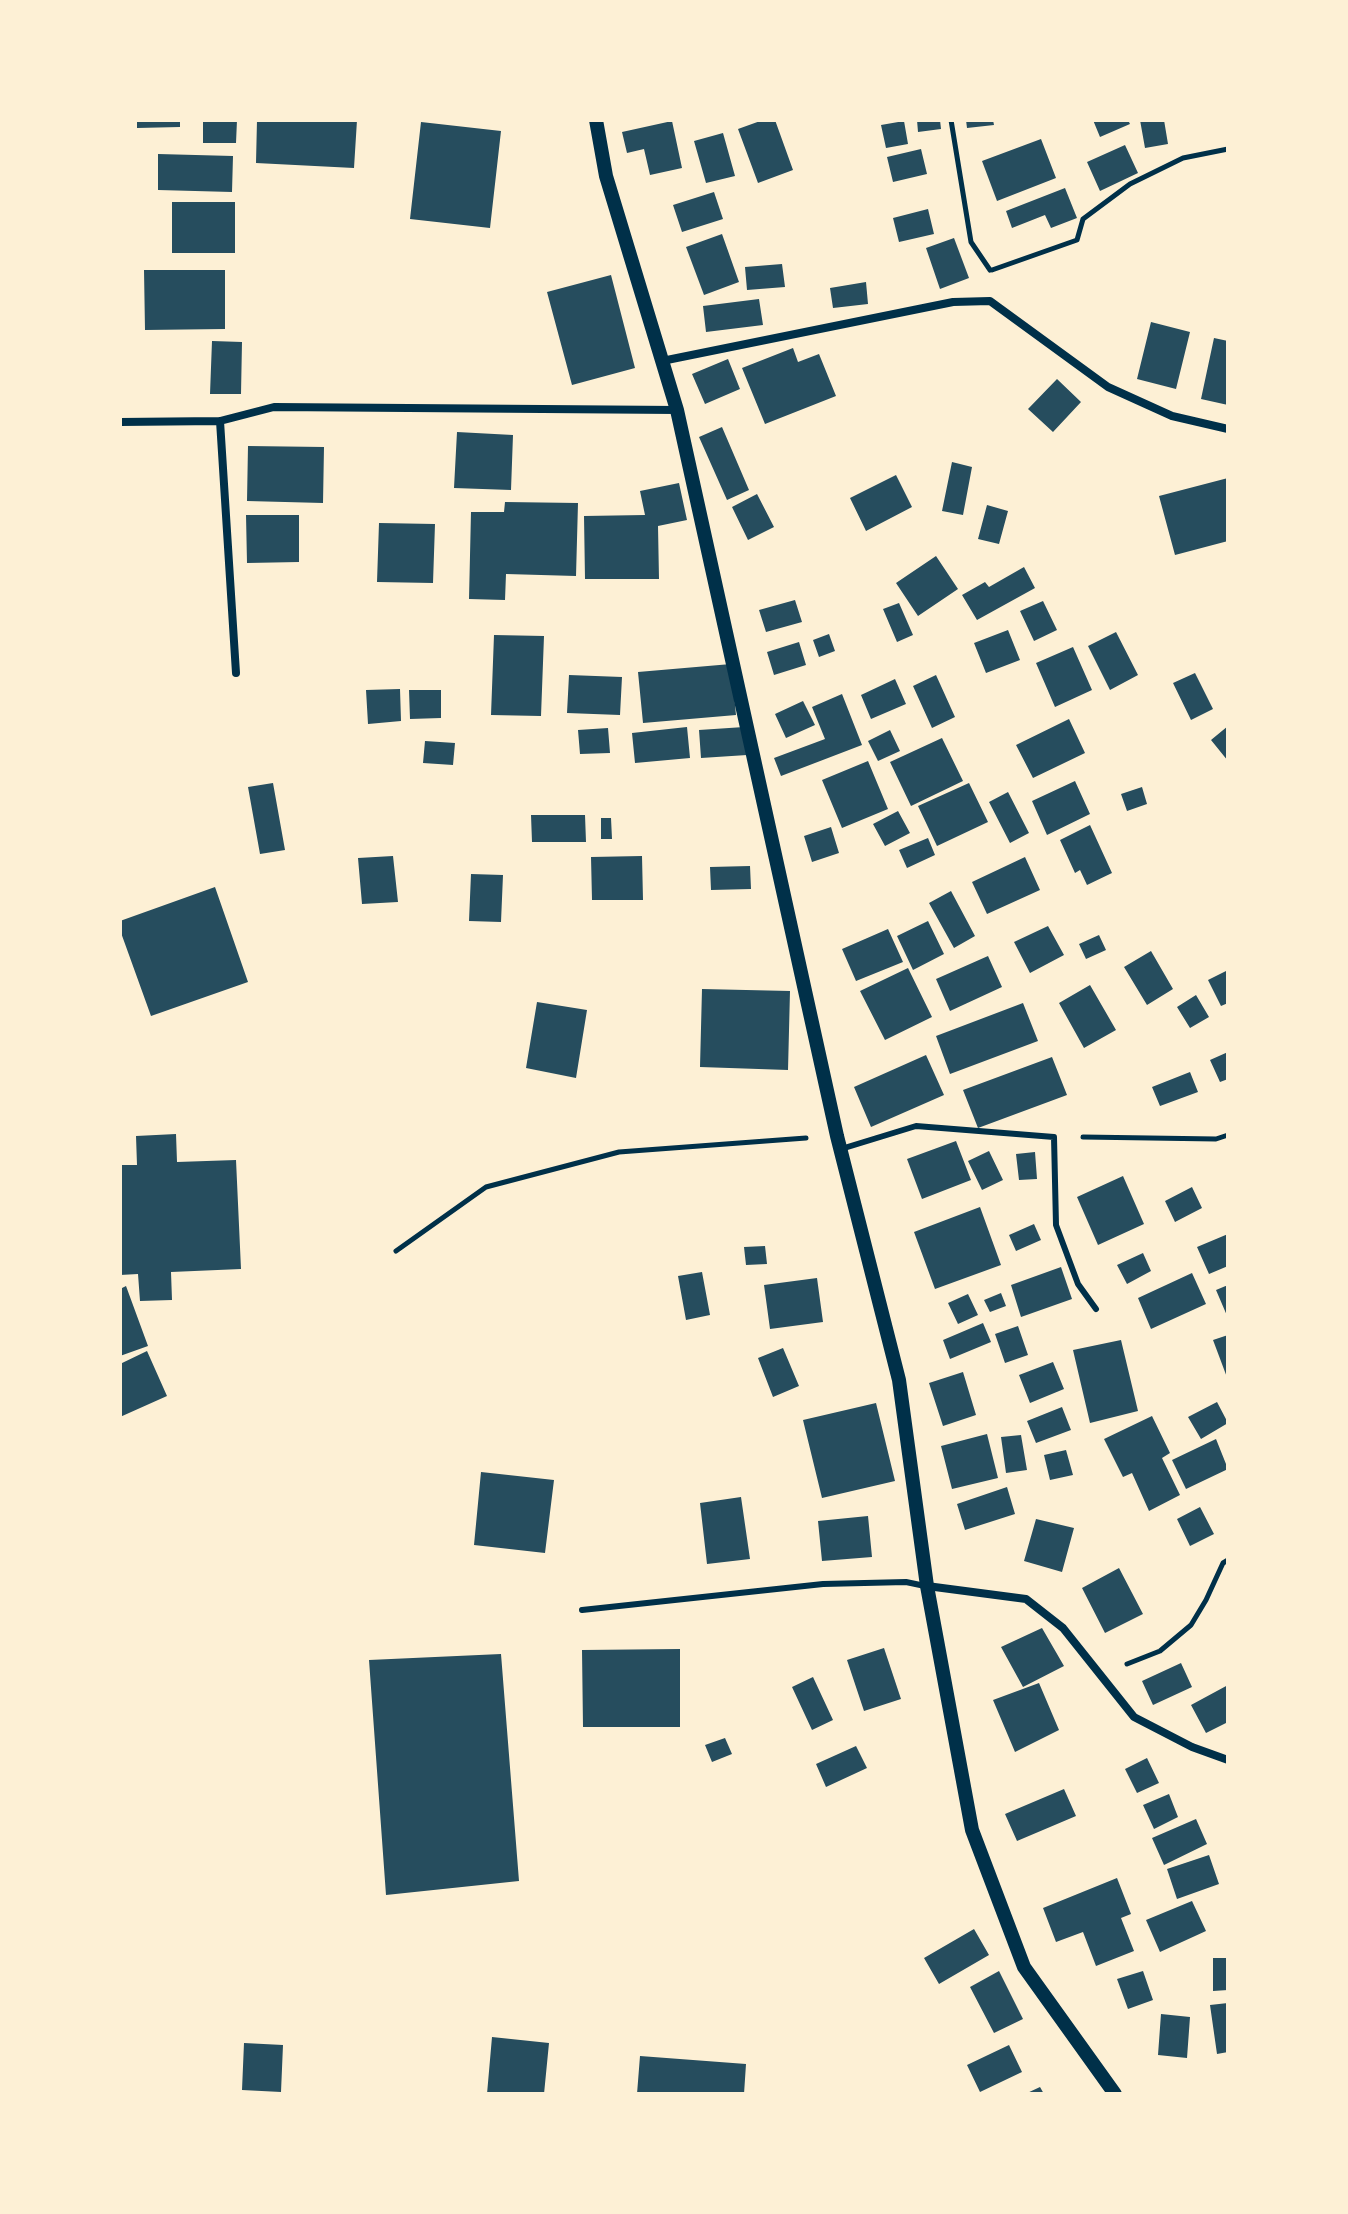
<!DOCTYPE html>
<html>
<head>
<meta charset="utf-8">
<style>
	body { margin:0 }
	#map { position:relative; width:1348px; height:2214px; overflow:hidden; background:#fdf0d5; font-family:"Work Sans",sans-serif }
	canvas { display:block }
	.frame { position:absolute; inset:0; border:122px solid #fdf0d5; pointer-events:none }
</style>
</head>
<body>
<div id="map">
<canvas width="1348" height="2214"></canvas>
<div class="frame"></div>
</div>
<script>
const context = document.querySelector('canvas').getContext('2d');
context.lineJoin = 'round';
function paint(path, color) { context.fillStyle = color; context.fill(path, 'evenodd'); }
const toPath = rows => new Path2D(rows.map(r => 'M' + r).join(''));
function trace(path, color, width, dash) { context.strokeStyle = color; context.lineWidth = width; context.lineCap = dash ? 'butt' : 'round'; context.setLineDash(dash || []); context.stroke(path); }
paint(toPath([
	[137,120,180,120,180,127,137,128],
	[203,120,237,120,236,143,203,143],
	[257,120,357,120,354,168,256,163],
	[763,120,775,120,793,170,758,183,738,129],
	[917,120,940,120,941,129,918,132],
	[966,120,993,120,994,125,967,128],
	[1093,120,1128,120,1130,124,1100,137],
	[1140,120,1164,120,1168,144,1145,148],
	[672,121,682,168,650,175,644,149,627,153,622,132],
	[904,121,908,144,886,148,881,125],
	[421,122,501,131,490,228,410,219],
	[723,133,735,176,706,183,694,141],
	[1041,139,1056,178,997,201,982,161],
	[1125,145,1138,173,1100,191,1087,162],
	[921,149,927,174,893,182,887,157],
	[158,154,233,156,232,192,158,190],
	[1065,188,1077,218,1051,228,1045,215,1012,228,1006,211],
	[714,192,723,219,682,232,673,205],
	[172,202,235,202,235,253,172,253],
	[928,209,934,234,899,242,893,218],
	[722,234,739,282,704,295,686,247],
	[954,238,969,278,940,289,926,248],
	[782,264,785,287,747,290,745,267],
	[144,270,225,270,225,329,145,330],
	[611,275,635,368,572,385,547,292],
	[866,282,868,304,833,308,830,288],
	[759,299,763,325,706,332,703,306],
	[1151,322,1190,332,1176,389,1137,379],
	[1214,338,1228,341,1228,405,1201,399],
	[212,341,242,342,241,394,210,394],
	[793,348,798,362,819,354,836,396,765,424,742,368],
	[728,359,740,389,705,404,692,374],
	[1057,379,1081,402,1053,432,1028,409],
	[722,427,749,490,727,500,699,437],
	[457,432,513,435,511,490,454,488],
	[248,446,324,447,323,503,247,501],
	[952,462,972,467,963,515,942,511],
	[896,475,912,507,866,531,850,498],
	[1228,478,1228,541,1175,555,1159,496],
	[679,483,687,520,658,526,659,579,585,579,584,516,645,515,640,491],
	[757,494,774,527,748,540,732,507],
	[505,502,578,503,576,576,506,574,505,600,469,599,471,512,504,512],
	[987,505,1008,511,999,544,978,539],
	[246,515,299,515,299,562,247,563],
	[379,523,435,524,433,583,377,582],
	[936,556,958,589,918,616,896,583],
	[1024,567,1035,588,977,620,962,595,985,582,989,587],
	[795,600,802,622,766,632,759,610],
	[1043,601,1057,630,1034,641,1020,611],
	[899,603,913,635,897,642,883,609],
	[1008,630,1020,660,986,673,974,643],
	[1116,632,1138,675,1110,690,1088,646],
	[829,634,835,651,819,657,813,640],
	[494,635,544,636,541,716,491,715],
	[799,642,806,665,774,675,767,652],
	[1073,647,1092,690,1055,707,1036,663],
	[731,664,736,715,643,723,638,672],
	[1195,673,1213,709,1191,720,1173,683],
	[569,675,622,677,620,715,567,713],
	[936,675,955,717,932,728,913,686],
	[895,679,906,704,871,719,861,695],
	[400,689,401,721,368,724,366,690],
	[409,690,441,690,441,718,410,719],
	[842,694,862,745,781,776,774,758,825,739,812,707],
	[803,701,815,725,786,738,775,714],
	[1069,719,1085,753,1033,778,1016,745],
	[1228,726,1228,761,1211,740],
	[687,727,690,758,635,763,632,733],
	[744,727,747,755,701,758,699,730],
	[608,728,610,753,580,754,578,730],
	[890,730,900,751,878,761,868,741],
	[942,738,963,781,911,806,890,762],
	[425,741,455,743,453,765,423,763],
	[868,761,888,809,842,828,822,780],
	[1075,781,1090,814,1047,835,1032,801],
	[273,783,285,850,260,854,248,787],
	[969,783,988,822,937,846,918,806],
	[1142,787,1147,804,1127,811,1121,794],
	[1008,792,1029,833,1010,843,989,802],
	[898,811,910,833,885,846,873,824],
	[531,815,585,815,586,842,532,842],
	[601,818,611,818,612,839,601,839],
	[1090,825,1112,873,1087,885,1080,870,1075,873,1060,840],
	[831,827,839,853,812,862,804,836],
	[928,838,935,855,907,868,899,850],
	[393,856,398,902,362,904,358,858],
	[642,856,643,900,592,900,591,857],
	[1025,857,1040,890,987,914,972,882],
	[750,866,751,889,711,890,710,867],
	[471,874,503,875,501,922,469,921],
	[215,887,248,982,151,1016,120,930,120,921],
	[951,891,975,936,954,948,929,903],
	[928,921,944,954,913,970,897,936],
	[1048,926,1064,955,1030,973,1014,942],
	[888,929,903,962,856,981,842,949],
	[1099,935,1106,950,1086,959,1079,944],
	[1151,951,1173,989,1147,1005,1124,967],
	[988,956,1002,987,950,1011,936,979],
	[908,968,932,1017,885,1040,860,991],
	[1228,970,1228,1003,1221,1006,1208,980],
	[1090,985,1116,1030,1084,1048,1059,1003],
	[702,989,790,991,788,1070,700,1067],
	[1196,995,1209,1017,1190,1028,1177,1007],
	[537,1002,587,1010,576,1078,526,1068],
	[1023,1003,1038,1041,950,1074,936,1036],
	[1228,1052,1228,1079,1220,1082,1210,1060],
	[926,1055,944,1095,871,1127,854,1087],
	[1052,1057,1067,1095,978,1128,963,1090],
	[1190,1072,1198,1092,1160,1106,1152,1087],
	[176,1134,177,1162,236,1160,241,1269,171,1272,172,1300,140,1301,138,1274,120,1275,120,1165,137,1165,136,1136],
	[956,1141,971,1180,922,1199,907,1159],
	[989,1151,1003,1180,982,1190,968,1161],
	[1035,1152,1037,1179,1019,1180,1016,1154],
	[1123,1176,1144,1224,1098,1245,1077,1197],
	[1192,1187,1202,1208,1175,1222,1165,1201],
	[980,1207,1001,1265,935,1289,914,1232],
	[1034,1224,1041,1240,1016,1251,1009,1235],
	[1228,1234,1228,1266,1209,1274,1197,1247],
	[765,1246,767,1264,746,1265,744,1247],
	[1143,1253,1151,1271,1127,1284,1117,1265],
	[1061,1267,1072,1299,1021,1317,1011,1285],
	[702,1272,710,1315,686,1320,678,1276],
	[1192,1273,1206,1304,1151,1329,1138,1298],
	[817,1278,823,1322,770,1329,764,1285],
	[1228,1285,1228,1318,1216,1290],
	[126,1286,148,1346,120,1356,120,1289],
	[1001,1293,1006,1306,990,1312,984,1300],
	[968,1294,978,1315,958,1324,948,1303],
	[983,1323,991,1342,950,1359,943,1340],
	[1018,1326,1028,1355,1005,1363,995,1334],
	[1228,1335,1228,1380,1213,1340],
	[1121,1340,1138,1411,1090,1423,1073,1350],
	[783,1348,799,1386,773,1397,758,1358],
	[147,1351,167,1396,120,1417,120,1364],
	[1053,1362,1064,1389,1030,1403,1019,1375],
	[963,1372,976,1415,943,1426,929,1383],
	[1217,1402,1228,1423,1201,1439,1188,1417],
	[876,1403,895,1481,822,1498,803,1420],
	[1062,1407,1071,1430,1036,1443,1027,1421],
	[1152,1416,1170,1453,1162,1458,1180,1495,1149,1511,1132,1473,1123,1477,1104,1439],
	[987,1434,998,1478,952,1489,941,1446],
	[1021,1435,1027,1470,1006,1473,1001,1437],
	[1216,1439,1228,1469,1186,1489,1172,1460],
	[1066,1450,1073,1475,1050,1480,1044,1455],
	[481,1472,554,1480,545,1553,474,1545],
	[1007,1487,1015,1514,965,1530,957,1504],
	[741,1497,750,1559,707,1564,700,1503],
	[1200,1507,1214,1534,1190,1546,1177,1519],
	[868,1516,872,1557,822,1561,818,1521],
	[1036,1519,1074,1528,1062,1572,1024,1561],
	[1119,1568,1143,1614,1105,1633,1082,1588],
	[1042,1628,1064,1666,1023,1687,1001,1647],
	[884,1648,901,1699,864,1711,847,1660],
	[680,1649,680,1727,583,1727,582,1650],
	[501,1654,519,1881,386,1895,369,1660],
	[1181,1663,1192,1687,1153,1705,1142,1681],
	[813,1677,833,1720,812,1730,792,1687],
	[1039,1683,1059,1730,1015,1752,993,1700],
	[1228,1685,1228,1722,1206,1733,1191,1705],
	[725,1738,732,1754,712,1762,705,1745],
	[856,1746,867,1768,826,1787,816,1764],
	[1147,1758,1159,1783,1137,1793,1125,1769],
	[1064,1789,1076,1816,1017,1841,1005,1814],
	[1169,1794,1178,1817,1154,1829,1143,1805],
	[1196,1819,1207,1844,1164,1865,1152,1838],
	[1209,1855,1219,1884,1177,1899,1167,1869],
	[1117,1878,1131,1914,1121,1918,1134,1951,1096,1966,1083,1932,1056,1942,1043,1908],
	[1192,1901,1206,1931,1160,1952,1146,1920],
	[974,1929,989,1955,939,1984,924,1958],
	[1213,1958,1228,1958,1228,1990,1213,1991],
	[999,1971,1023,2019,994,2033,970,1987],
	[1143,1971,1153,2000,1128,2009,1117,1979],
	[1228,2003,1228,2052,1217,2054,1210,2005],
	[1161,2014,1190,2017,1187,2058,1158,2055],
	[492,2037,549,2043,544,2094,487,2094],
	[244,2043,283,2045,281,2092,242,2090],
	[1009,2045,1022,2072,980,2092,967,2065],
	[640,2056,746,2064,744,2094,637,2094],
	[1040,2087,1044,2094,1025,2094]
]), '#264d5e');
trace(toPath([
	[951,120,971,242,990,270],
	[992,270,1077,240,1083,219,1130,184,1183,158,1228,149],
	[1083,1137,1216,1139,1228,1135],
	[396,1251,486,1187,619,1152,806,1138],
	[1127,1664,1160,1651,1191,1625,1206,1600,1223,1563,1228,1560]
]), '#003049', 5);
trace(toPath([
	[841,1149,916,1126,1054,1137,1056,1225,1078,1284,1096,1309],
	[582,1610,823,1584,906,1582,925,1586]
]), '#003049', 6);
trace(toPath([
	[662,361,953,302,990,301,1108,387,1172,416,1228,429],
	[220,421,236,673],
	[120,422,220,421,274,407,677,410],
	[927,1586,1026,1599,1063,1628,1134,1717,1192,1747,1228,1760]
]), '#003049', 8);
trace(toPath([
	[596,120,606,176,677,410,837,1136,899,1380,927,1586,972,1830,1024,1967,1115,2094]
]), '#003049', 14);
</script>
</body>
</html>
